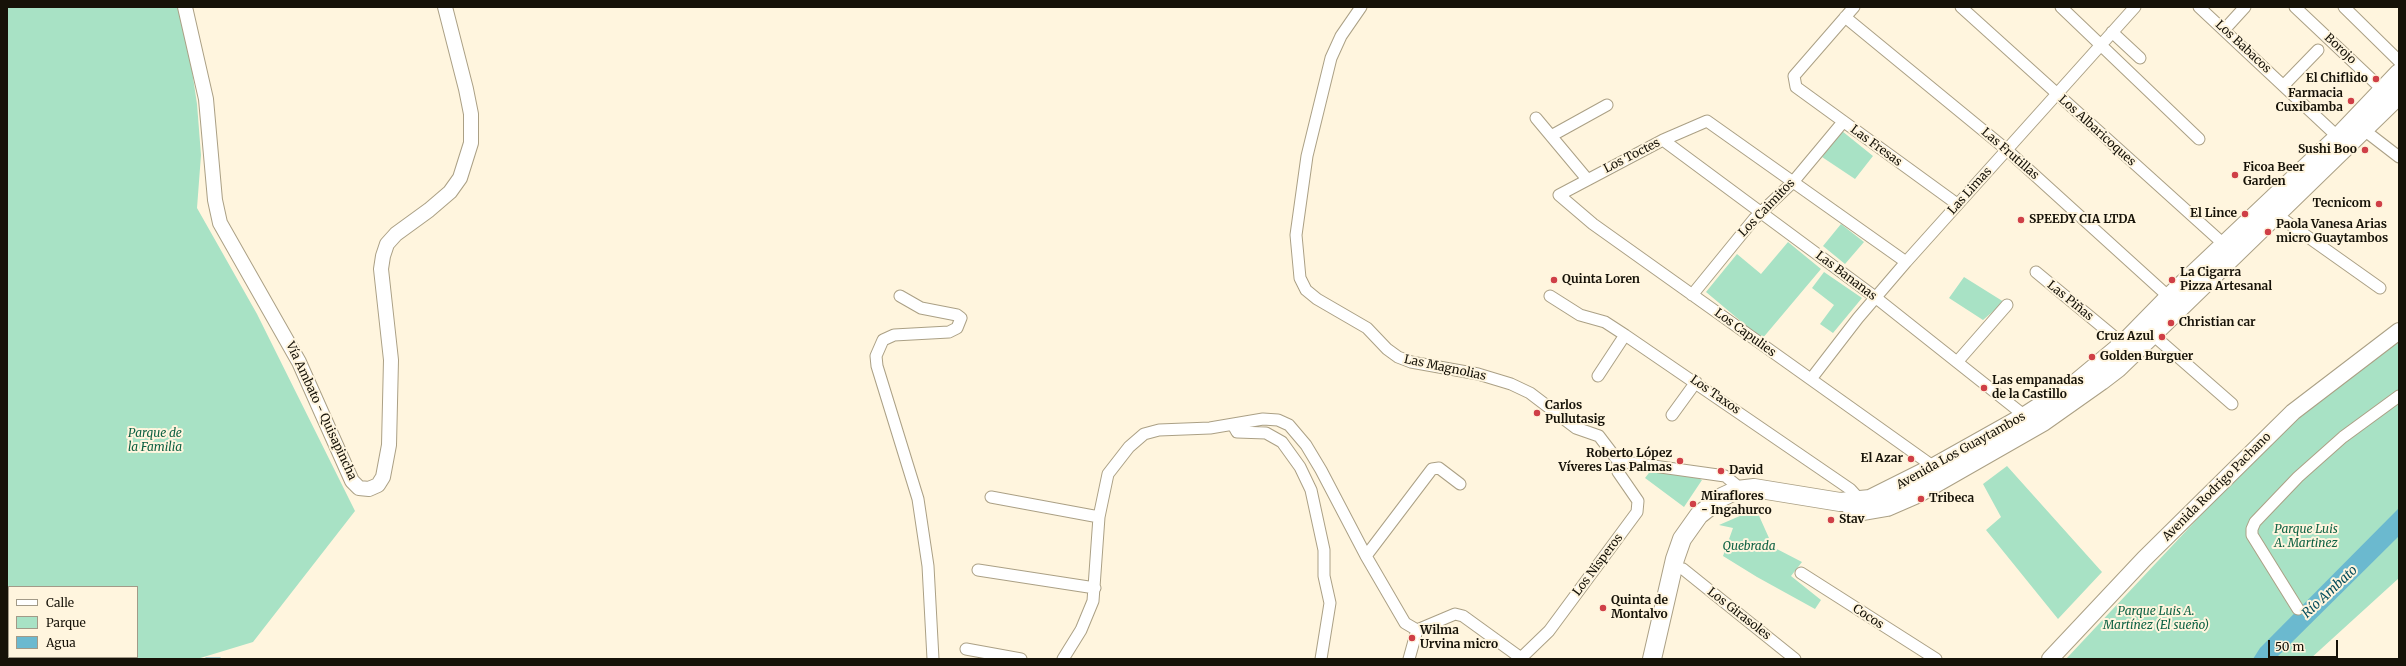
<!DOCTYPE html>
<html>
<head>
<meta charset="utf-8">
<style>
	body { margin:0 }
	#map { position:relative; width:2406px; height:666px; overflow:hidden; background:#fff5de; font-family:Merriweather,serif }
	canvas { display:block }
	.frame { position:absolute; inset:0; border:8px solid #161208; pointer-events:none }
	.legend { position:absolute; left:8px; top:586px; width:130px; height:72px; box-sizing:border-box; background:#fff5de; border:1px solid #a29a88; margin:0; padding:5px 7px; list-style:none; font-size:12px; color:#161208 }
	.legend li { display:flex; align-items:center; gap:8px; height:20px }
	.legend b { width:20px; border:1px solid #a29a88 }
	.scale { position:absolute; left:2268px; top:640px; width:70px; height:18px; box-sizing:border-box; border:2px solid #161208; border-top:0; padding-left:5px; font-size:12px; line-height:14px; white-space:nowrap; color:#161208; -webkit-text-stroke:3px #fff5de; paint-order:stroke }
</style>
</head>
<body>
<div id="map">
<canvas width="2406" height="666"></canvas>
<div class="frame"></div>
<ul class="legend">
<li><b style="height:5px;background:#fff"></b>Calle</li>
<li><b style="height:11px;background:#a8e2c5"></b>Parque</li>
<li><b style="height:11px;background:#6bb9cf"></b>Agua</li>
</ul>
<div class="scale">50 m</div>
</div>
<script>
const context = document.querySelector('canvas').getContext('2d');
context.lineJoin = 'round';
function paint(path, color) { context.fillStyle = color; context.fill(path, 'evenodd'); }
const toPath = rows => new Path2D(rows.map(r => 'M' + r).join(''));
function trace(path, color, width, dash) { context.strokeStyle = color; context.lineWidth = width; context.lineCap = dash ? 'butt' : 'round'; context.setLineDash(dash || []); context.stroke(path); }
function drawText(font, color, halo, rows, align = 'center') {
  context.font = font + ' Merriweather,serif'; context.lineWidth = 4; context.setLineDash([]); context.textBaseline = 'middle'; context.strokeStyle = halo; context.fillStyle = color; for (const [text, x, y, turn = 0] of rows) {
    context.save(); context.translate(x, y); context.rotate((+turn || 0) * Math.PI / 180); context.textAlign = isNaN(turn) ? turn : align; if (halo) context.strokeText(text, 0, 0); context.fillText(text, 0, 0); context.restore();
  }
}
paint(toPath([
	[7,7,180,7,188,44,197,104,201,155,197,208,257,314,355,511,253,642,197,659,7,659],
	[9,587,137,587,137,657,9,657],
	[1842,131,1873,156,1855,179,1822,157],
	[1841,224,1864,242,1845,264,1823,246],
	[1788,242,1821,269,1762,339,1706,292,1737,254,1761,274],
	[1824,272,1862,298,1833,333,1820,324,1834,305,1812,288],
	[1964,277,2004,302,1983,320,1949,298],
	[2399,340,2399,578,2310,659,2066,659,2291,419],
	[2007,466,2102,572,2058,619,1986,530,2001,517,1983,484],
	[1652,469,1692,475,1702,480,1684,507,1645,478],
	[1756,509,1773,547,1802,562,1791,576,1821,600,1815,609,1757,577,1723,556,1733,528,1719,525]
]), '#a8e2c5');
paint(toPath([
	[2399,508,2399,536,2275,659,2253,659,2260,648]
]), '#6bb9cf');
trace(toPath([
	[206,659,220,659]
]), '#6bb9cf', 3);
const minor = toPath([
	[1361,7,1341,36,1331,58,1307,156,1296,235,1300,278,1306,290,1317,299,1367,328,1387,349,1398,357,1411,362,1478,374,1511,384,1530,393,1576,428,1599,436,1618,461],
	[1854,7,1794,76,1796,87,1957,204],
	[1961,7,2228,248],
	[2061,7,2199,139],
	[2199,7,2338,137],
	[2295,7,2384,91],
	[2344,7,2399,61],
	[1845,17,2007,150,2169,297],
	[2224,30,2245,7],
	[2112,32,2140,58],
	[2284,85,2318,50],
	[1536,118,1587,179],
	[2364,130,2399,157],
	[1551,136,1607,105],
	[1663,140,1875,297,2025,416],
	[2277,215,2380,288],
	[1906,262,1707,121,1663,140,1559,195,1593,224,1934,467],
	[2036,272,2123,344],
	[1692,295,1754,219,1793,182,1843,122],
	[900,296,921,308,957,315,961,318,957,328,949,332,894,335,883,340,876,356,877,366,918,499,928,566,933,659],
	[1550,296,1580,315,1605,322,1625,335,1850,489,1861,501],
	[2152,334,2232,404],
	[1957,362,2007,305],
	[1598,376,1625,335],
	[1811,379,1858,318,1906,262,2135,7],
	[1672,415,1696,382],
	[1233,425,1237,432,1266,433,1282,442,1300,467,1311,490,1324,550,1324,576,1330,603,1321,659],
	[1618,461,1725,476,1735,484,1738,494],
	[991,497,1099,517],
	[1366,556,1432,469,1439,468,1460,484],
	[1683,569,1795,659],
	[978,570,1095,588],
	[1801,573,1936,659],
	[2298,609,2252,535,2252,529,2255,522,2298,477,2343,437,2399,396],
	[1417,630,1455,614,1463,616,1521,658],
	[966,649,1021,659],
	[1063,659,1081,630,1093,601,1099,517,1108,474,1129,447,1144,434,1159,430,1210,428,1263,419,1278,420,1289,425,1306,445,1321,470,1366,556,1405,623,1417,630],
	[1409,659,1417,630],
	[1520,659,1549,631,1637,512,1638,501,1618,472,1618,461]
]);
const tertiary = toPath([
	[185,7,206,99,215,200,220,223,299,362,352,481,359,488,369,489,378,485,383,477,389,445,391,360,381,269,383,256,387,244,396,234,429,210,450,192,460,178,471,143,471,114,466,89,445,7]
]);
const secondary = toPath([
	[2050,659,2144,559,2293,412,2399,331]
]);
const primary = toPath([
	[1852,513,1887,507,1917,494,2043,422,2101,381,2118,368,2399,95],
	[1652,659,1675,559,1682,539,1699,515,1722,497,1737,490,1754,488,1840,502,1870,499,1934,467,2025,416,2076,383,2123,344,2169,297,2338,137,2399,73]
]);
trace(minor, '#aba085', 13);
trace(tertiary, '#aba085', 16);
trace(secondary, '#aba085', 18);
trace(primary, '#aba085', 20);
trace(minor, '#fff', 11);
trace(tertiary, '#fff', 14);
trace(secondary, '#fff', 16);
trace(primary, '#fff', 18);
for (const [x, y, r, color] of [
	[2376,79,4,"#cf3f47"],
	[2351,101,4,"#cf3f47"],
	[2365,150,4,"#cf3f47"],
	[2235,175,4,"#cf3f47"],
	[2379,204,4,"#cf3f47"],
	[2245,214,4,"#cf3f47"],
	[2021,220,4,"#cf3f47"],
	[2268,232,4,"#cf3f47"],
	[1554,280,4,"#cf3f47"],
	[2172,280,4,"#cf3f47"],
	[2171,323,4,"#cf3f47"],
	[2162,337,4,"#cf3f47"],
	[2092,357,4,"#cf3f47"],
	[1984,388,4,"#cf3f47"],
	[1537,413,4,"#cf3f47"],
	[1911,459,4,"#cf3f47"],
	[1680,461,4,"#cf3f47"],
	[1721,471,4,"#cf3f47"],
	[1921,499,4,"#cf3f47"],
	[1693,504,4,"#cf3f47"],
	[1831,520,4,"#cf3f47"],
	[1603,608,4,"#cf3f47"],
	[1412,638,4,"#cf3f47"]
]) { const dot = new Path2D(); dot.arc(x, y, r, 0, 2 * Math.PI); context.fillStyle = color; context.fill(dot); trace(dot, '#fff5de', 1.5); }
drawText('12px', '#161208', '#fff5de', [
	["Los Babacos",2243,47,43],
	["Borojo",2340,49,43],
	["Los Albaricoques",2097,131,42],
	["Las Fresas",1876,146,36],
	["Las Frutillas",2010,154,41],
	["Los Toctes",1632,156,-27],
	["Las Limas",1970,191,-48],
	["Los Caimitos",1767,208,-46],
	["Las Bananas",1846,276,37],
	["Las Piñas",2070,301,39],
	["Los Capulies",1745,333,36],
	["Las Magnolias",1445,368,12],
	["Los Taxos",1715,395,35],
	["Vía Ambato - Quisapincha",321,411,65],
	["Avenida Los Guaytambos",1961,451,-29],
	["Avenida Rodrigo Pachano",2217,487,-45],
	["Los Nisperos",1598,565,-53],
	["Los Girasoles",1739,614,38],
	["Cocos",1868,617,33]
]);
drawText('bold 12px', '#161208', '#fff5de', [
	["El Chiflido",2368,79,"right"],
	["Farmacia",2343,94,"right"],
	["Cuxibamba",2343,108,"right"],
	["Sushi Boo",2357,150,"right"],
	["Ficoa Beer",2243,168],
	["Garden",2243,182],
	["Tecnicom",2371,204,"right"],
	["El Lince",2237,214,"right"],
	["SPEEDY CIA LTDA",2029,220],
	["Paola Vanesa Arias",2276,225],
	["micro Guaytambos",2276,239],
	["La Cigarra",2180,273],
	["Pizza Artesanal",2180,287],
	["Quinta Loren",1562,280],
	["Christian car",2179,323],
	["Cruz Azul",2154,337,"right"],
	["Golden Burguer",2100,357],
	["Las empanadas",1992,381],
	["de la Castillo",1992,395],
	["Carlos",1545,406],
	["Pullutasig",1545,420],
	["Roberto López",1672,454,"right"],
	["Víveres Las Palmas",1672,468,"right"],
	["El Azar",1903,459,"right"],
	["David",1729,471],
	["Miraflores",1701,497],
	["- Ingahurco",1701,511],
	["Tribeca",1929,499],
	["Stav",1839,520],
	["Quinta de",1611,601],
	["Montalvo",1611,615],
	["Wilma",1420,631],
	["Urvina micro",1420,645]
], 'left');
drawText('italic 12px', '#0f6244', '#fff5de', [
	["Parque de",155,434],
	["la Familia",155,448],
	["Parque Luis",2306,530],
	["A. Martinez",2306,544],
	["Quebrada",1749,547],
	["Parque Luis A.",2156,612],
	["Martínez (El sueño)",2156,626]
]);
drawText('italic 13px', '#034b5b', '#fff5de', [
	["Río Ambato",2330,592,-43]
]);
</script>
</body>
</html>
